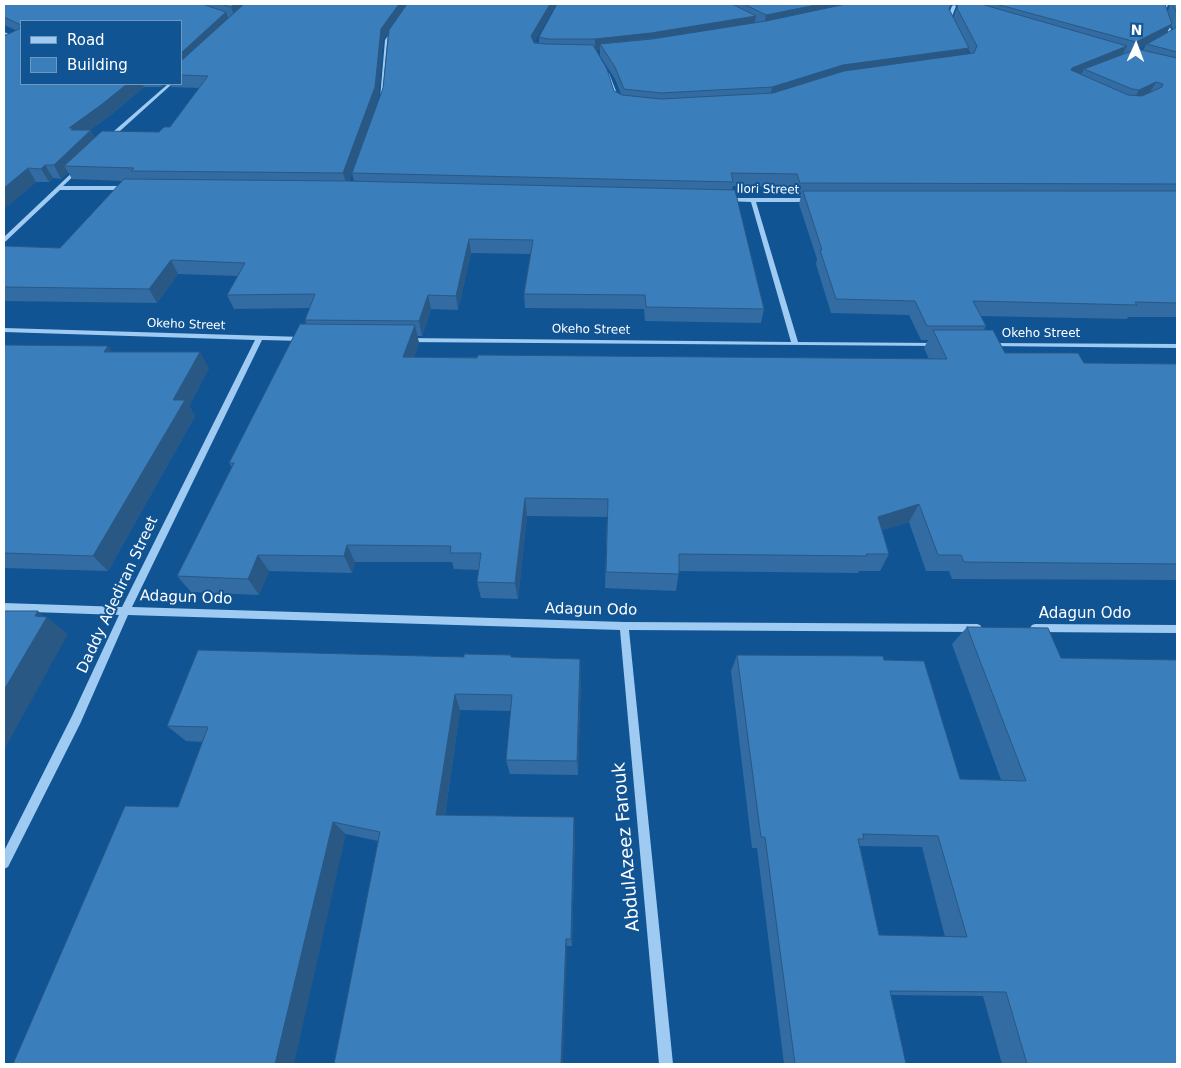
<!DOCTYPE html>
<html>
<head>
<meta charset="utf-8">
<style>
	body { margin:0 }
	#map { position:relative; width:1181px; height:1068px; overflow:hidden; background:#115494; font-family:"DejaVu Sans",sans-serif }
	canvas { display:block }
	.frame { position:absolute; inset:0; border:5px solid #fff; pointer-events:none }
	.legend { position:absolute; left:20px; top:20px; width:162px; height:65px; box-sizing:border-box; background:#115494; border:1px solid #7098bf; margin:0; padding:6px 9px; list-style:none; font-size:15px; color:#fff }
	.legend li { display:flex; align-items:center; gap:10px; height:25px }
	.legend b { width:25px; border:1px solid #7098bf }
	.north { position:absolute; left:1111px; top:20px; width:50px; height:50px; -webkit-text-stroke:4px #115494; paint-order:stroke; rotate:2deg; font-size:14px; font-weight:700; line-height:20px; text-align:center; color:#fff }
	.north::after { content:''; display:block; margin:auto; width:18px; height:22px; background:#fff; clip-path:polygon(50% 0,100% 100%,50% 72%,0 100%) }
</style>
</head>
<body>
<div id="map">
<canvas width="1181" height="1068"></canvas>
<div class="frame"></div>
<ul class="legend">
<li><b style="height:6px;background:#9fcbf3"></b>Road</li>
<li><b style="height:14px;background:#3a7ebc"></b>Building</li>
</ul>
<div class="north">N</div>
</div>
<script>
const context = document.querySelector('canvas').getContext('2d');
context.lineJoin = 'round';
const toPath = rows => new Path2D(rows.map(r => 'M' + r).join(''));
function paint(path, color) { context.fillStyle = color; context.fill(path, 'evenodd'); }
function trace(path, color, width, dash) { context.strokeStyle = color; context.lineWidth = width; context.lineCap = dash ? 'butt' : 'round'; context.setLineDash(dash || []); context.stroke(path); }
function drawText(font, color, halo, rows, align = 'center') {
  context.font = font + ' "DejaVu Sans",sans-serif'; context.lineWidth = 4; context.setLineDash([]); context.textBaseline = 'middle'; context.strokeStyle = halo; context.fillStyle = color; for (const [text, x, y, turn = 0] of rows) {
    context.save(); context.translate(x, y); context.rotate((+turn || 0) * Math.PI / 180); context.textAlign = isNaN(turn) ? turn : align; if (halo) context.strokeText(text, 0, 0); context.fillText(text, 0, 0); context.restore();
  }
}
paint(toPath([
	[1164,4,1168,4,1165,15,1172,32,1170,38,1165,41,1163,40,1167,37,1168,32,1161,15,1164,4],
	[954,5,956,6,951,19,953,24,951,25,947,19,952,6,954,5],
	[393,28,396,29,389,40,384,99,382,100,380,99,385,40,393,28],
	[4,32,21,39,21,41,4,34,4,32],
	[606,72,609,73,621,104,617,103,606,72],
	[168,84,172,84,110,140,106,140,106,138,168,84],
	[78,167,80,168,80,170,63,186,126,186,129,188,126,190,60,190,6,241,4,242,4,237,78,167],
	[727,198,811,198,814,200,811,202,756,202,798,342,936,343,938,344,938,346,406,342,403,340,406,338,791,342,751,202,725,201,725,199,727,198],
	[4,328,303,337,306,339,303,341,262,340,132,607,624,622,977,624,980,625,982,628,980,631,977,632,629,630,673,1064,659,1064,620,630,128,615,80,724,8,867,4,869,4,851,72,716,119,615,4,611,4,603,122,607,255,340,4,332,4,328],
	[989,343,1177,344,1177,348,987,346,987,344,989,343],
	[1035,624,1177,625,1177,633,1035,632,1032,631,1030,628,1032,625,1035,624]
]), '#9fcbf3');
paint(toPath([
	[4,4,556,4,534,42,539,43,539,37,557,4,952,4,949,10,953,18,958,5,955,4,1165,4,1168,12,1170,4,1169,4,1177,4,1177,317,1128,317,1127,319,981,316,986,326,984,330,1005,353,1084,363,1177,364,1177,580,952,579,949,571,926,571,909,522,882,530,889,554,880,571,859,571,858,573,679,571,676,591,605,588,607,517,527,516,518,599,481,598,477,582,479,570,454,569,452,562,355,562,352,573,269,571,259,595,191,592,177,576,232,467,229,463,306,324,305,320,310,308,234,309,227,295,238,276,178,274,157,303,4,301,4,246,60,248,123,181,72,179,68,172,61,179,53,178,49,182,36,182,4,209,15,30,4,25],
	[21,21,181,21,181,84,170,84,171,87,199,88,170,127,159,132,95,138,91,130,90,130,108,117,144,87,162,87,166,84,21,84],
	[1171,25,1173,30,1166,34],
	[388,32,383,88,352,173,354,181,349,181,378,99,383,40],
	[1146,45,1143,50,1138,49],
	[968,49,971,54,966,54],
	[596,50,600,50,600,56,615,79,621,94,614,91],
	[733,186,794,187,797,196,801,196,799,204,817,259,816,264,831,313,909,315,921,340,928,340,924,348,929,359,414,357,419,343,417,336,422,336,431,309,458,310,471,253,531,254,524,294,525,308,644,309,645,321,761,323,764,309,732,190],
	[4,345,113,352,209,368,189,406,195,416,108,571,4,568],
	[967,627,1177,1064,1002,1064,983,996,891,995,906,1064,784,1064,757,848,752,848,731,671,737,655,884,660,960,779,1001,780,952,644],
	[860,846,922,847,945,937,879,935],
	[464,657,580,659,581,676,578,775,510,774,506,760,511,711,460,710,445,815,575,829,572,946,567,946,378,841,346,834,178,807,203,742,186,741,167,726]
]), '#326ca2');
paint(toPath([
	[235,4,250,4,235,18,231,7],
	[399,4,408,4,383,40,378,99,347,186,343,173,381,29],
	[550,4,556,4,531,47,531,36],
	[821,4,868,4,764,26,766,15],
	[226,12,230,23,181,69,181,53],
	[756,16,754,27,600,44,600,50,595,50,595,39],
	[1172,24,1165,35,1130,53,1136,42],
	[1127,46,1121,57,1084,69,1082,73,1066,79,1072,68],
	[969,48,965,59,770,99,772,87,843,65],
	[1156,82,1149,94,1132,102,1139,90],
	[127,84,142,84,144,87,108,117,79,138,91,130,98,143,64,166,68,172,61,179,54,165,69,128],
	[160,84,166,84,162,87],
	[45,165,53,178,49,182,41,169],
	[28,168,36,182,4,209,4,188],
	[469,239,471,253,458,310,456,296],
	[171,260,178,274,157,303,149,289],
	[428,295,431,309,422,336,419,321],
	[415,325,419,343,408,375,403,357],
	[108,346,119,362,104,352],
	[200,352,209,368,189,406,195,416,108,571,93,556,173,400],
	[525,498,527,516,518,599,515,583],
	[919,504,909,522,869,534,878,517],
	[347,545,355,562,352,573,344,556],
	[258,555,269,571,259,595,248,579],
	[38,611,46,618,47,617,68,634,4,750,4,690,35,616],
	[580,659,581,676,578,775,577,761],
	[455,694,460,710,443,827,436,815],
	[574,817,575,829,572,946,571,939],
	[333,822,346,834,294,1064,275,1064],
	[566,939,567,946,563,1064,561,1064]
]), '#295884');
const building = toPath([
	[4,4,202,4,226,12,181,53,181,21,21,21,21,25,4,17,4,4],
	[220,4,235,4,231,7,220,4],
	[244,4,399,4,381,29,375,87,343,173,131,171,134,168,64,166,102,131,159,132,164,127,170,127,208,76,181,75,181,61,244,4],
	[407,4,550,4,531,36,534,43,546,44,593,45,607,69,614,91,622,95,661,99,773,93,844,71,974,53,977,46,957,8,958,4,981,4,1127,46,1072,68,1071,70,1128,95,1142,96,1162,87,1163,84,1156,82,1139,90,1132,89,1084,69,1137,49,1177,58,1177,184,800,183,797,174,731,173,733,182,352,173,383,88,389,30,407,4],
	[557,4,732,4,756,16,651,33,595,39,547,39,539,37,557,4],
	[744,4,821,4,766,15,744,4],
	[846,4,951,4,949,9,969,48,843,65,772,87,661,93,624,89,615,67,600,44,652,39,766,21,846,4],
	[996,4,1165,4,1172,24,1136,42,996,4],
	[1173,4,1177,4,1177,14,1173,4],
	[1177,27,1177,52,1147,44,1177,27],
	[21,28,21,84,127,84,101,105,69,128,74,128,71,130,91,130,54,165,45,165,41,169,28,168,4,188,4,36,21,28],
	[124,179,346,181,735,190,764,309,646,307,645,295,524,294,533,240,469,239,456,296,428,295,419,321,305,320,315,294,227,295,245,263,171,260,149,289,4,287,4,246,60,248,124,179],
	[803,191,1177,191,1177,303,1135,302,1137,305,973,301,986,326,927,326,915,301,836,299,820,250,822,250,803,191],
	[300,324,415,325,403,357,477,358,478,355,947,359,933,330,993,330,1005,353,1078,353,1084,363,1177,364,1177,564,964,562,961,555,938,555,919,504,878,517,889,554,866,554,867,556,679,554,679,574,606,572,608,499,525,498,515,583,477,582,481,553,450,553,451,546,347,545,344,556,258,555,248,579,177,576,234,463,229,463,300,324],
	[4,345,108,346,104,352,200,352,173,400,185,400,93,556,4,553,4,345],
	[4,611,38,611,35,616,47,617,4,690,4,611],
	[967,627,1048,628,1061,658,1177,660,1177,1064,1027,1064,1006,992,890,991,906,1064,795,1064,765,837,761,837,737,655,883,656,884,660,924,661,960,779,1026,781,967,627],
	[863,834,938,836,967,937,879,935,858,839,864,839,863,834],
	[198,650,464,657,464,654,511,655,511,657,580,659,577,761,506,760,512,695,455,694,436,815,574,817,571,939,566,939,561,1064,334,1064,380,832,333,822,275,1064,13,1064,125,806,178,807,208,727,167,726,198,650]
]);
paint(building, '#3a7ebc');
trace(building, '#295884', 1);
drawText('12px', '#fff', '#115494', [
	["Ilori Street",768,190,1],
	["Okeho Street",186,325,2],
	["Okeho Street",591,330,1],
	["Okeho Street",1041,334]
]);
drawText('15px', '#fff', '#115494', [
	["Daddy Adediran Street",118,595,-65],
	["Adagun Odo",186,598,2],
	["Adagun Odo",591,610,1],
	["Adagun Odo",1085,614]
]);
drawText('18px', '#fff', '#115494', [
	["AbdulAzeez Farouk",627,847,-95]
]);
</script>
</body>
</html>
